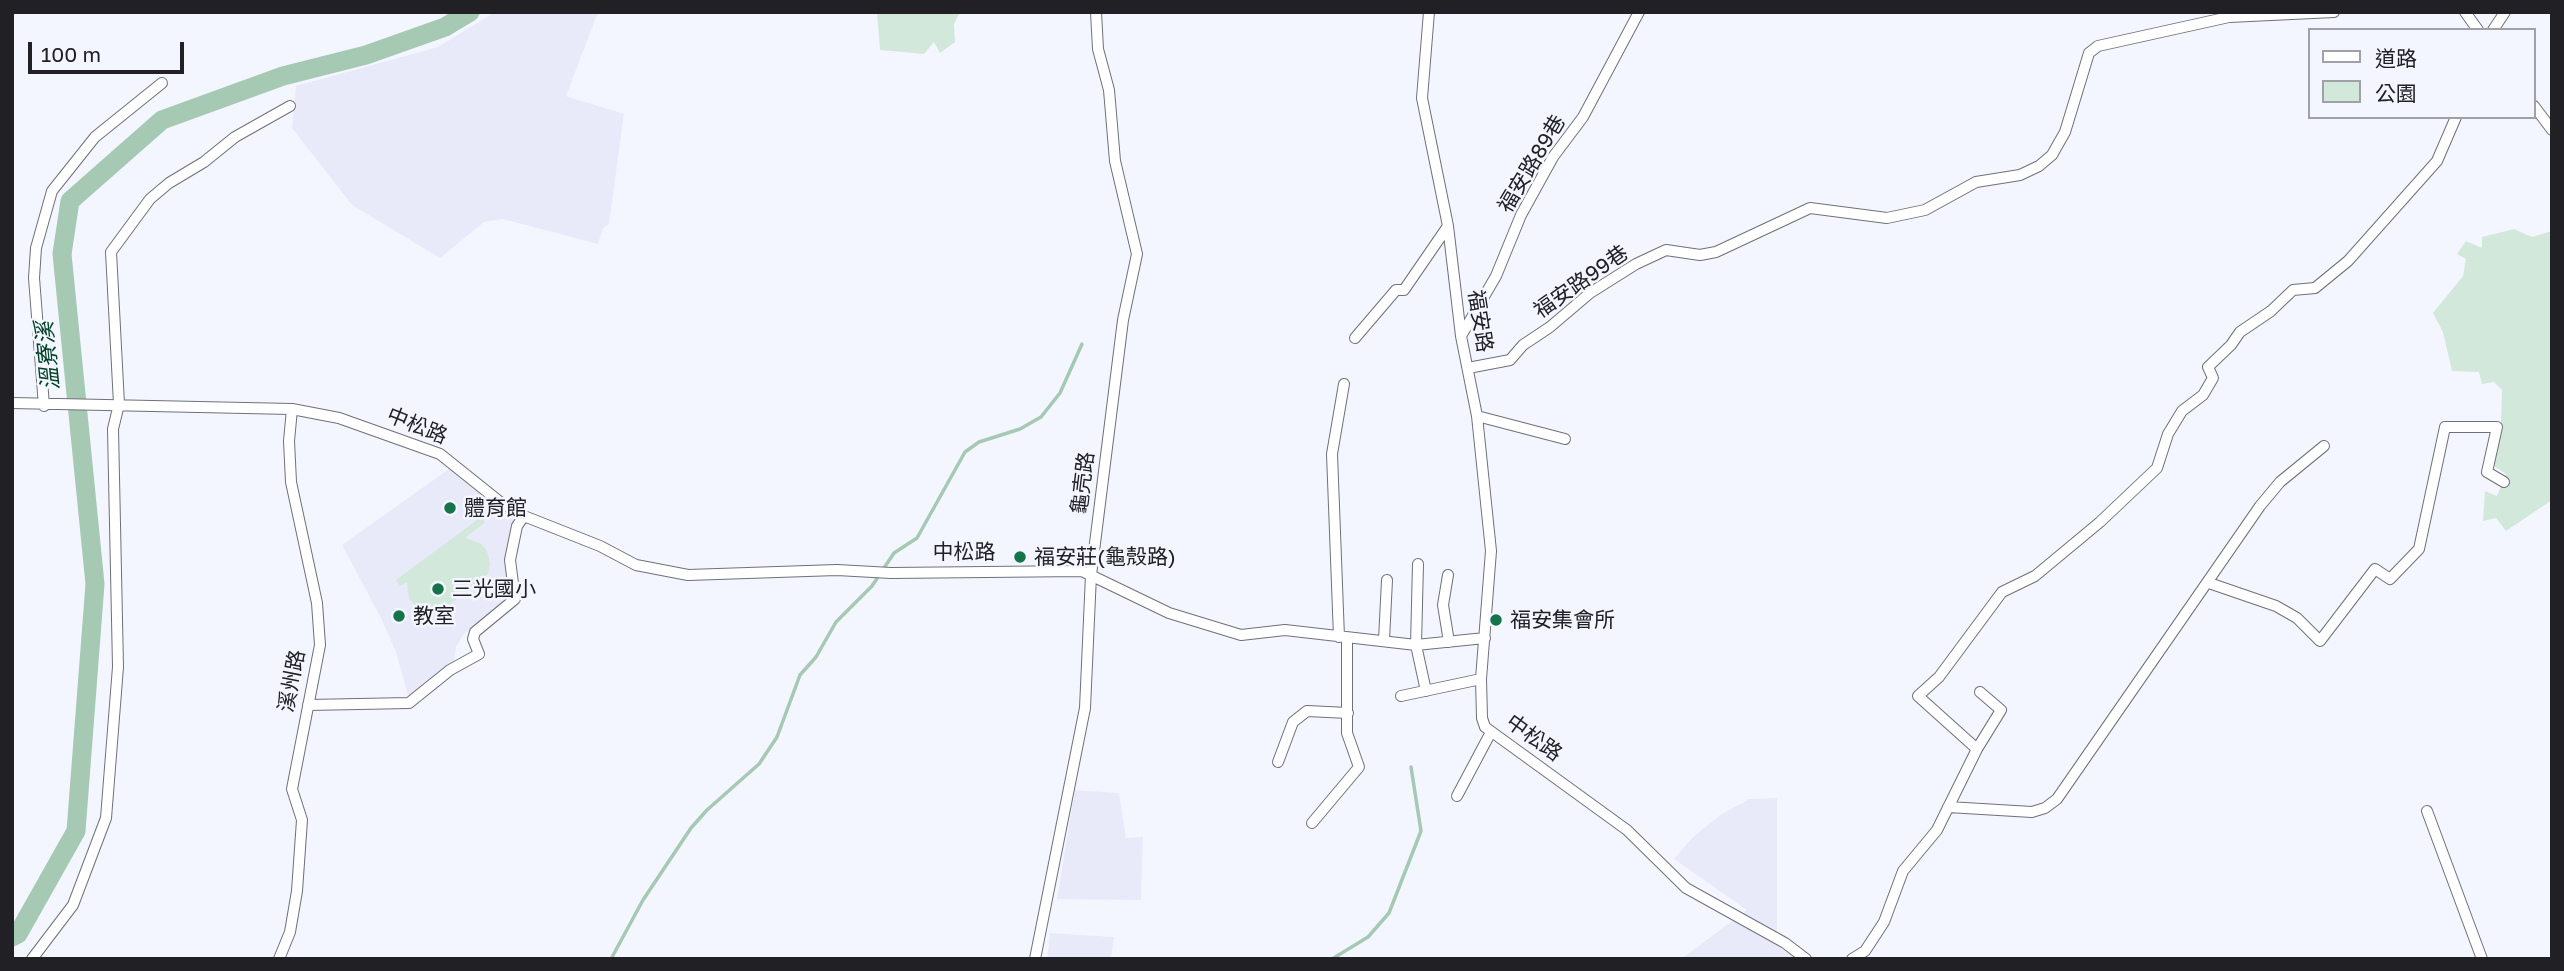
<!DOCTYPE html>
<html>
<head>
<meta charset="utf-8">
<style>
	body { margin:0 }
	#map { position:relative; width:2564px; height:971px; overflow:hidden; background:#f4f6ff; font-family:"Golos Text","Noto Sans TC",sans-serif }
	canvas { display:block }
	.frame { position:absolute; inset:0; border:14px solid #202025; pointer-events:none }
	.legend { position:absolute; left:2308px; top:28px; width:228px; height:91px; box-sizing:border-box; background:#f4f6ff; border:2px solid #9fa0a8; margin:0; padding:9px 12px; list-style:none; font-size:21px; color:#202025 }
	.legend li { display:flex; align-items:center; gap:14px; height:35px }
	.legend b { width:35px; border:2px solid #9fa0a8 }
	.scale { position:absolute; left:28px; top:42px; width:156px; height:32px; box-sizing:border-box; border:4px solid #202025; border-top:0; padding-left:9px; font-size:21px; line-height:24px; white-space:nowrap; color:#202025; -webkit-text-stroke:5px #f4f6ff; paint-order:stroke }
</style>
</head>
<body>
<div id="map">
<canvas width="2564" height="971"></canvas>
<div class="frame"></div>
<ul class="legend">
<li><b style="height:9px;background:#fff"></b>道路</li>
<li><b style="height:19px;background:#d2e8da"></b>公園</li>
</ul>
<div class="scale">100 m</div>
</div>
<script>
const context = document.querySelector('canvas').getContext('2d');
context.lineJoin = 'round';
function paint(path, color) { context.fillStyle = color; context.fill(path, 'evenodd'); }
const toPath = rows => new Path2D(rows.map(r => 'M' + r).join(''));
function trace(path, color, width, dash) { context.strokeStyle = color; context.lineWidth = width; context.lineCap = dash ? 'butt' : 'round'; context.setLineDash(dash || []); context.stroke(path); }
function drawText(font, color, halo, rows, align = 'center') {
  context.font = font + ' "Golos Text","Noto Sans TC",sans-serif'; context.lineWidth = 5; context.setLineDash([]); context.textBaseline = 'middle'; context.strokeStyle = halo; context.fillStyle = color; for (const [text, x, y, turn = 0] of rows) {
    context.save(); context.translate(x, y); context.rotate((+turn || 0) * Math.PI / 180); context.textAlign = isNaN(turn) ? turn : align; if (halo) context.strokeText(text, 0, 0); context.fillText(text, 0, 0); context.restore();
  }
}
paint(toPath([
	[495,12,598,12,566,96,624,114,609,224,603,228,598,244,503,219,484,222,440,258,352,205,292,128,296,86,438,47],
	[456,464,525,517,516,531,510,595,463,635,456,647,453,667,410,703,396,652,381,618,342,545],
	[1075,790,1119,793,1126,838,1143,837,1141,900,1057,899],
	[1777,798,1777,946,1797,959,1681,959,1747,910,1674,859,1692,838,1720,815,1750,799],
	[1050,933,1114,937,1111,959,1047,959]
]), '#e8eafa');
paint(toPath([
	[877,12,960,12,954,24,955,42,940,53,934,42,924,54,880,50],
	[2514,229,2532,237,2552,231,2552,500,2506,531,2496,518,2483,521,2485,491,2497,496,2506,474,2494,466,2501,423,2502,390,2494,382,2482,384,2479,372,2452,371,2443,332,2433,313,2463,276,2466,259,2457,254,2466,241,2482,248,2482,237],
	[481,517,485,522,465,538,480,543,487,551,490,564,488,574,443,610,428,612,416,607,409,598,407,582,400,586,396,580]
]), '#d2e8da');
trace(toPath([
	[611,959,643,900,691,828,707,810,759,764,777,737,800,675,816,657,836,622,872,586,894,553,917,538,965,452,979,442,1020,429,1041,417,1060,393,1082,344],
	[1332,959,1368,937,1389,913,1421,831,1411,767]
]), '#a6c9b4', 3.5);
trace(toPath([
	[12,937,18,934,76,831,95,584,62,254,70,201,162,120,283,76,366,55,445,27,470,12]
]), '#a6c9b4', 19);
const minor = toPath([
	[1429,12,1422,98,1448,226,1461,336,1477,416,1491,551,1481,679,1482,718,1485,727,1627,830,1686,888,1785,943,1806,959],
	[2465,12,2478,30],
	[2493,30,2505,12],
	[2534,106,2552,130],
	[1461,336,1496,276,1521,215,1553,157,1583,117,1639,12],
	[1355,338,1396,290,1404,290,1448,226],
	[1468,368,1510,360,1523,345,1550,327,1590,293,1636,264,1666,250,1700,255,1716,252,1810,208,1887,218,1925,210,1976,182,2020,175,2039,166,2052,155,2065,132,2089,53,2098,46,2229,17,2334,12],
	[12,403,292,409,339,418,440,454,500,502,524,516,600,546,636,565,688,575,837,570,891,573,1082,571,1169,613,1241,635,1285,630,1416,645,1485,638],
	[44,406,34,278,36,248,52,191,95,137,162,83],
	[1477,416,1565,439],
	[1418,564,1416,645,1426,691],
	[1448,575,1443,605,1449,642],
	[2209,583,2276,606,2297,618,2320,641,2375,569,2390,579,2419,549,2445,427,2497,427,2487,472,2504,482],
	[1339,637,1332,454,1344,384],
	[1384,640,1387,580],
	[1401,696,1481,679],
	[308,705,409,703,450,670,479,654,473,639,475,632,515,599,510,560,517,526,524,516],
	[1977,749,2001,710,1980,692],
	[1278,762,1293,722,1307,711,1348,713],
	[1457,796,1491,732],
	[1948,807,2032,812,2045,808,2057,799,2260,506,2280,482,2324,446],
	[2427,811,2482,959],
	[1312,823,1359,767,1347,733,1347,638],
	[32,959,73,905,106,818,118,667,113,429,119,404,111,252,150,199,169,183,204,162,235,137,290,106],
	[279,959,290,932,297,891,302,820,292,789,320,645,317,603,291,482,289,441,292,409],
	[1035,959,1085,708,1091,575,1123,320,1137,254,1115,161,1109,90,1098,49,1096,12],
	[1852,959,1865,951,1884,922,1903,871,1937,830,1977,749,1918,696,1939,677,2002,592,2035,576,2100,522,2157,468,2168,434,2182,411,2203,395,2213,378,2208,367,2231,345,2240,332,2271,311,2293,290,2315,288,2348,261,2437,161,2456,117]
]);
trace(minor, '#6f707a', 12);
trace(minor, '#fff', 10);
for (const [x, y, r, color] of [
	[450,508,7,"#15744a"],
	[1020,557,7,"#15744a"],
	[438,589,7,"#15744a"],
	[399,616,7,"#15744a"],
	[1496,620,7,"#15744a"]
]) { const dot = new Path2D(); dot.arc(x, y, r, 0, 2 * Math.PI); context.fillStyle = color; context.fill(dot); trace(dot, '#f4f6ff', 2.5); }
drawText('21px', '#202025', '#f4f6ff', [
	["福安路89巷",1532,164,-59],
	["福安路99巷",1581,282,-35],
	["福安路",1480,321,81],
	["中松路",417,426,22],
	["龜壳路",1083,483,-83],
	["中松路",964,552],
	["溪州路",292,681,-79],
	["中松路",1534,738,36]
]);
drawText('21px', '#202025', '#f4f6ff', [
	["體育館",464,508],
	["福安莊(龜殼路)",1034,557],
	["三光國小",452,589],
	["教室",413,616],
	["福安集會所",1510,620]
], 'left');
drawText('italic 23px', '#004226', '#f4f6ff', [
	["溫寮溪",48,356,-96]
]);
</script>
</body>
</html>
